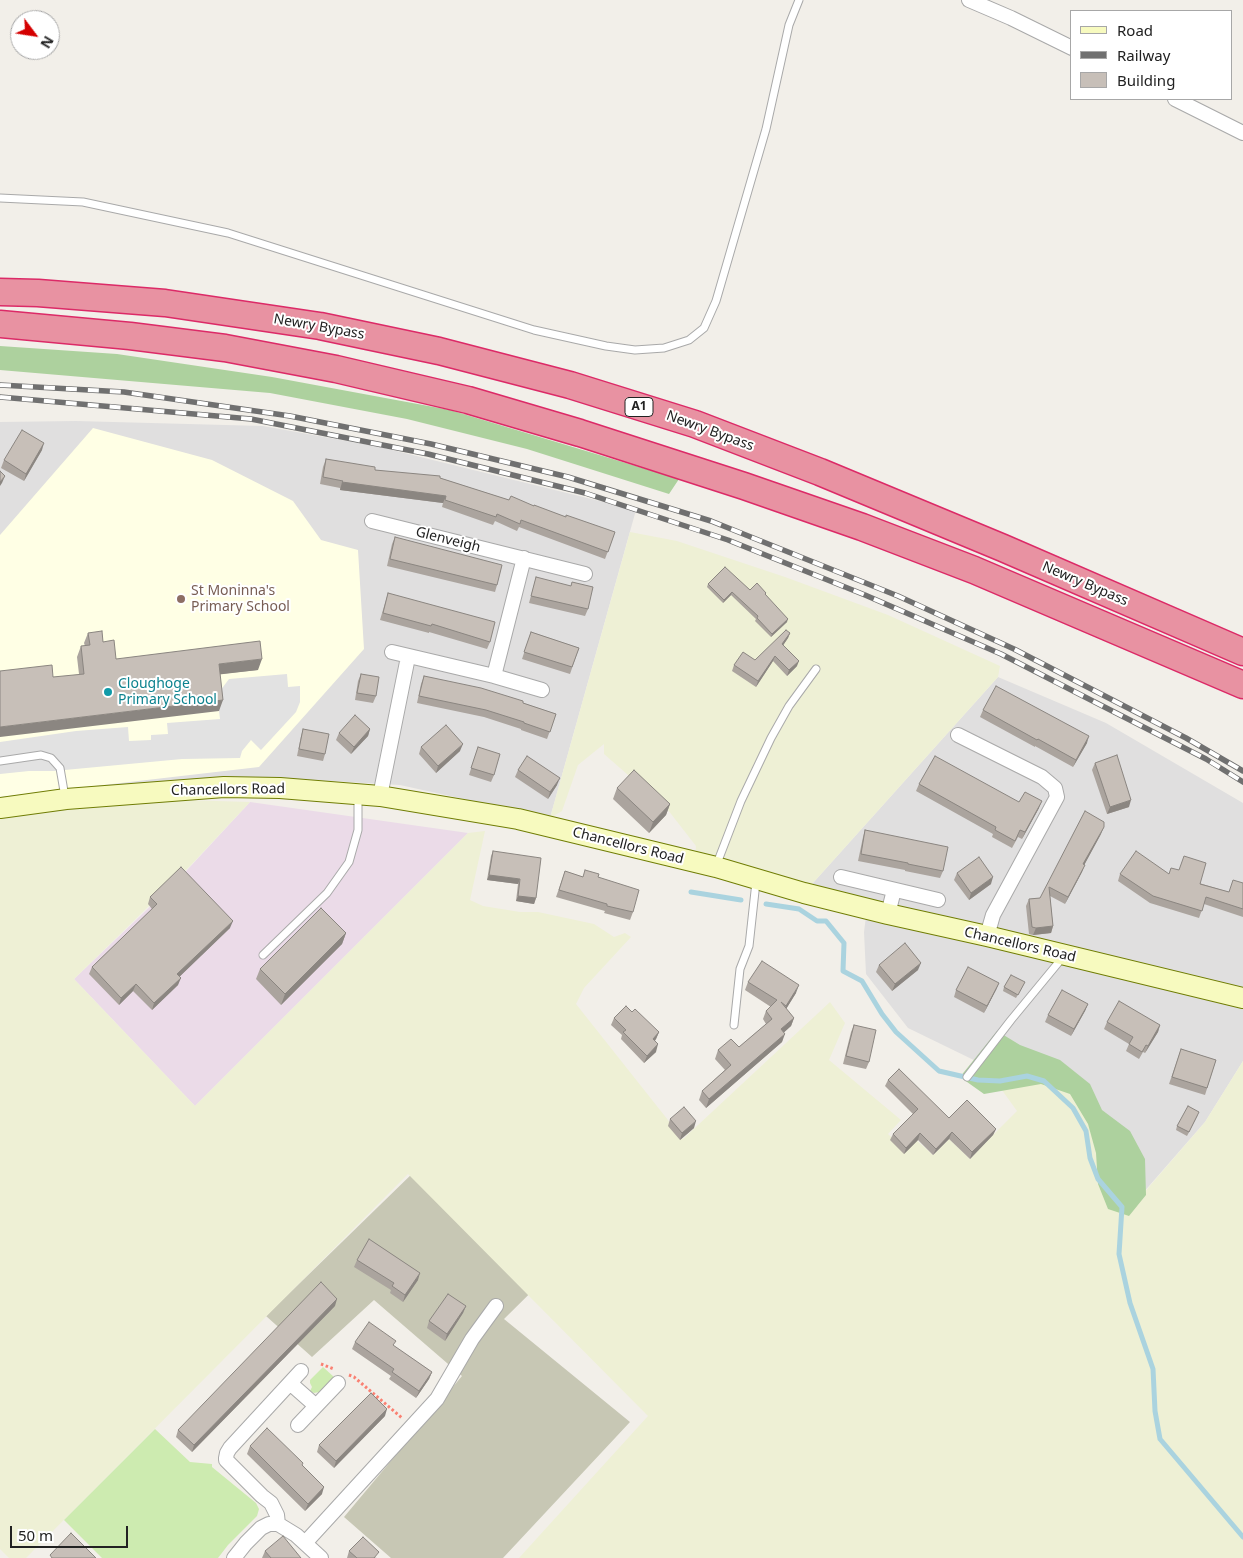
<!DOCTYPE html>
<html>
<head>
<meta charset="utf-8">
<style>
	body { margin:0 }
	#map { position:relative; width:1243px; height:1558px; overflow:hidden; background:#f2efe9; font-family:"Noto Sans",sans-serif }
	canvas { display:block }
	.legend { position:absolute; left:1070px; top:10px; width:162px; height:90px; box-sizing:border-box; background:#fff; border:1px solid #a7a7a7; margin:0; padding:6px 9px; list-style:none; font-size:15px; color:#222 }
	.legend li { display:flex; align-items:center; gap:10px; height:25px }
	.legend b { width:25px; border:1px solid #a7a7a7 }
	.north { position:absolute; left:10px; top:10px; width:50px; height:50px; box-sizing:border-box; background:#fff; border:1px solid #a7a7a7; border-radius:50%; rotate:121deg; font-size:14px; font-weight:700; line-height:20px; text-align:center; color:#222 }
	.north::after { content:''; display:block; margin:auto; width:18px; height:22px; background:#d40000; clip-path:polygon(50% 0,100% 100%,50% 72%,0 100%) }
	.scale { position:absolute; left:10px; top:1526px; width:118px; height:22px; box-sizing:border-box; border:2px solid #222; border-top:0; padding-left:6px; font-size:15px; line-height:18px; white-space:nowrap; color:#222; -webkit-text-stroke:4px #fff; paint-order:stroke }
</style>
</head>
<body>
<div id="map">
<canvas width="1243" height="1558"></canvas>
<ul class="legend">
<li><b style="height:6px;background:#f7fabf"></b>Road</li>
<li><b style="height:6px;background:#707070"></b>Railway</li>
<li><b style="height:14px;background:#c7bfb8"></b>Building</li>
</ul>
<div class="north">N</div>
<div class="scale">50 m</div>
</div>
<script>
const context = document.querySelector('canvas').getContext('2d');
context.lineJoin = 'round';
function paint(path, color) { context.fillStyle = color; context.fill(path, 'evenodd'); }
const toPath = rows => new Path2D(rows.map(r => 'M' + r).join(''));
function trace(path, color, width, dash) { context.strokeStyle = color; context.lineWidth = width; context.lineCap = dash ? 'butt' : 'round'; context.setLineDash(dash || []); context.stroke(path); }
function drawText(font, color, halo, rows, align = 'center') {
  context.font = font + ' "Noto Sans",sans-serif'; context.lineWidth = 4; context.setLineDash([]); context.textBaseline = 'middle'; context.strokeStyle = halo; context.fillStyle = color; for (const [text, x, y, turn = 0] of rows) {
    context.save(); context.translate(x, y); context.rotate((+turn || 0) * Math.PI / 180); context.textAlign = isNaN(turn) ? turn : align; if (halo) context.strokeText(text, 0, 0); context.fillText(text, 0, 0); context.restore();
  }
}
paint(toPath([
	[76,421,263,426,380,447,636,510,550,818,400,785,261,777,139,785,0,800,0,422],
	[998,677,1106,723,1243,803,1243,1061,1205,1122,1135,1202,984,1065,908,1028,866,974,864,932,867,909,804,893]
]), '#e0dfdf');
paint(toPath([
	[250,802,468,833,195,1106,74,979,177,881]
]), '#ebdbe8');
paint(toPath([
	[93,428,212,460,293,501,321,540,358,550,364,649,259,767,0,797,0,535]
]), '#ffffe5');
paint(toPath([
	[570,1020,672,1153,504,1319,630,1422,503,1558,391,1558,344,1517,462,1376,374,1300,312,1357,266,1316]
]), '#c7c7b4');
paint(toPath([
	[630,532,677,541,785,577,888,615,1000,666,998,677,804,893,695,857,696,846,668,810,604,754,604,744,578,765,562,811,550,818],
	[182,800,250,802,191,865,74,979,195,1106,468,833,485,831,470,900,483,906,520,912,538,912,594,924,614,937,625,933,631,937,584,988,576,1004,683,1139,830,1002,845,1023,829,1060,901,1120,888,1134,904,1149,914,1138,933,1155,949,1139,970,1159,993,1135,1017,1111,984,1065,1069,1083,1136,1202,1205,1122,1243,1061,1243,1558,519,1558,648,1416,408,1174,26,1558,9,1558,0,1549,0,818,92,805]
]), '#eef0d5');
paint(toPath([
	[323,1367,334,1377,319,1392,314,1393,310,1391,312,1387,310,1383,310,1380],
	[155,1429,190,1462,212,1464,212,1467,256,1503,259,1509,257,1516,228,1545,218,1558,102,1558,64,1520]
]), '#cdebb0');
paint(toPath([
	[0,346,117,354,272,377,450,410,679,479,669,494,527,449,407,419,270,393,0,370],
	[997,1031,1020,1045,1060,1060,1090,1084,1102,1110,1130,1131,1145,1159,1146,1195,1129,1216,1108,1209,1098,1184,1096,1153,1088,1124,1070,1094,1041,1084,984,1094,960,1077]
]), '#add19e');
paint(toPath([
	[287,674,288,687,300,686,300,702,296,712,261,750,251,740,242,751,240,758,182,759,54,771,29,771,0,774,0,742,76,731,128,727,129,741,151,740,151,735,168,734,167,723,220,719,217,695,229,679]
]), '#e2e2e2');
trace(toPath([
	[691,892,741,900],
	[766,904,799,909,817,921,826,921,844,943,843,971,862,981,882,1014,896,1032,939,1071,978,1080,1000,1081,1027,1076,1044,1081,1073,1108,1086,1131,1090,1158,1098,1179,1122,1207,1119,1254,1130,1303,1153,1369,1155,1411,1160,1439,1243,1537]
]), '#aad3df', 5);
const lane = toPath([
	[0,198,83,202,228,233,534,330,606,346,635,350,664,348,689,340,704,328,716,301,766,129,789,25,799,0],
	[0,761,41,755,51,758,60,768,65,797],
	[716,866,741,801,771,738,789,706,816,669],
	[263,955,327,893,349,862,358,830,358,795],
	[734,1025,740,969,749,946,756,882],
	[967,1077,1011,1020,1063,957]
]);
const street = toPath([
	[969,0,1011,18,1072,48],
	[1175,99,1243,133],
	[372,521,585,574],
	[392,652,494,676,542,690],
	[494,676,524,558],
	[958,735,1042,777,1055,788,1057,797,993,915,987,936],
	[380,796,408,657],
	[841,877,938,900],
	[888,914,894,890],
	[290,1383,316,1406],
	[298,1425,338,1383],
	[278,1524,277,1515,271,1503,262,1496,226,1460,226,1458,227,1453,230,1448,301,1371],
	[305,1543,437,1399,472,1339,496,1306],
	[234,1558,246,1543,261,1528,269,1524,278,1524,296,1535,321,1558]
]);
const secondary = toPath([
	[0,808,66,799,224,787,280,788,380,796,518,819,716,867,804,893,888,914,987,936,1243,998]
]);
const highway = toPath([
	[0,292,38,293,165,303,320,326,439,351,570,385,695,424,820,472,1003,548,1243,652],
	[0,324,130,336,225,348,336,369,468,400,580,433,744,486,862,527,974,570,1243,685]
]);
trace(lane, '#a9a9a9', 9);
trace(street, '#a9a9a9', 16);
trace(secondary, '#707d05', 22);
trace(highway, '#dc2a67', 29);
trace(toPath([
	[321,1364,334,1369],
	[349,1375,354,1377,402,1418]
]), '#fa8072', 3, [2.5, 2.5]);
trace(lane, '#fff', 7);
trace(street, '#fff', 14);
trace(secondary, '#f7fabf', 20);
trace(highway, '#e892a2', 26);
const rail = toPath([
	[0,385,124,392,290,416,431,444,568,477,711,521,898,596,1014,649,1186,738,1243,771],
	[0,397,251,419,428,454,585,493,728,540,865,595,1001,654,1206,759,1243,782]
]);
trace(rail, '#707070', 5.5);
trace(rail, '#fff', 4, [11]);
paint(toPath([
	[42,450,24,481,1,468,4,460],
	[326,459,375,470,440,478,509,500,534,506,566,517,615,532,605,559,519,527,517,531,495,521,493,525,442,507,443,503,340,490,340,488,320,484,323,467],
	[395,537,497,585,495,592,387,566,392,544],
	[536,577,588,609,585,616,529,603],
	[708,584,766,593,766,595,787,622,771,637,755,621,756,619,731,595,723,603,707,587],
	[388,593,490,642,487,649,429,632,429,633,380,620],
	[531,632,579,648,570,674,522,659],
	[88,633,103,642,116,659,258,670,220,674,219,711,79,674,77,657,81,646,85,646,84,643],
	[790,633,788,638,783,645,797,666,787,676,773,661,756,687,732,671,734,665,755,660],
	[361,674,376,696,373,703,355,700,358,681],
	[424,676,523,703,556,714,547,739,521,730,521,729,484,717,417,703,421,684],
	[983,710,1087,743,1073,767,1035,746,1035,747,980,717],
	[303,729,325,754,323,761,297,756,301,736],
	[370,729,368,736,351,754,336,740,339,733],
	[421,747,460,751,436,773,419,754],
	[478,747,494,775,491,782,469,775],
	[1095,763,1129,807,1107,814,1092,770],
	[518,770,557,785,548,799,515,777],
	[919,784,1019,802,1039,808,1022,839,1018,837,1012,848,992,837,993,834,916,791],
	[617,788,670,804,666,815,649,833,613,799],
	[865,830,943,871,940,878,905,871,905,870,858,861,863,837],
	[1101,834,1084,865,1082,872,1065,904,1050,896,1053,926,1051,933,1033,935,1029,934,1026,906,1029,899,1040,898],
	[493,851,536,898,534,904,516,901,518,884,487,880,491,856],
	[565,871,583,877,598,877,633,912,630,920,604,913,605,911,556,897],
	[957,873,991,884,969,900,954,880],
	[1120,874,1169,874,1229,892,1243,883,1243,917,1204,904,1199,918,1150,903,1118,881],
	[150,897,230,928,179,977,178,985,152,1010,133,991,119,1005,89,974,92,967,152,909,148,904],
	[346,933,342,944,281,1005,256,979,260,969],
	[879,965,918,970,892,991,876,972],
	[748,982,796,993,786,1009,794,1018,791,1026,784,1032,782,1042,706,1108,699,1100,702,1091,725,1070,715,1059,718,1050,739,1047,766,1024,763,1019,766,1011,771,1007,745,990],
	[1025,982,1016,998,1003,991,1004,987],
	[999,983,996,990,984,1013,954,997,956,990],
	[1088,1004,1085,1011,1071,1036,1045,1022,1048,1015],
	[632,1012,659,1032,656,1039,655,1041,656,1052,644,1063,621,1039,622,1035,611,1025,614,1018],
	[1107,1022,1160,1025,1158,1032,1145,1053,1143,1052,1139,1059,1126,1051,1129,1044,1104,1029],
	[854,1025,869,1062,866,1069,843,1064,851,1032],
	[1181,1049,1216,1060,1205,1095,1169,1084],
	[888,1080,949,1118,996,1129,993,1135,970,1159,949,1139,933,1155,918,1140,904,1154,890,1140,893,1134,913,1114,885,1086],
	[1198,1115,1187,1136,1176,1130,1177,1126],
	[670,1119,694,1128,680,1140,668,1126],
	[357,1260,418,1280,403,1302,390,1293,391,1290,354,1267],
	[335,1306,192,1452,176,1437,178,1430],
	[466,1306,463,1313,445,1341,427,1328,429,1321],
	[355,1342,394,1346,432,1372,429,1379,416,1398,389,1379,391,1376,352,1349],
	[385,1416,334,1468,317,1452,319,1445],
	[250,1446,303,1466,322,1494,305,1511,247,1454],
	[265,1551,301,1558,262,1558],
	[349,1551,377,1558,347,1558]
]), '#aba49e');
paint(toPath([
	[44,443,42,450,24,481,26,474],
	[5,476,2,483,0,486,0,482],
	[342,482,446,496,443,503,340,490],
	[732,592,731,595,723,603,724,600],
	[788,619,787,622,771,637,772,634],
	[790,633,788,638,780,650,782,644],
	[775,656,773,661,756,687,758,681],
	[262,659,258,670,215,675,219,664],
	[799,661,797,666,787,676,789,670],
	[223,700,219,711,0,737,0,727],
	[370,729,368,736,351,754,354,747],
	[1089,736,1087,743,1073,767,1076,760],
	[463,744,460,751,436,773,438,766],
	[560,778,557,785,548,799,550,792],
	[1131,800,1129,807,1107,814,1110,807],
	[1042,801,1039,808,1022,839,1025,832],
	[670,804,666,815,649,833,653,822],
	[1104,827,1101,834,1081,871,1083,864],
	[1085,865,1082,872,1065,904,1068,897],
	[489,875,520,879,518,884,487,880],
	[993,877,991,884,969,900,971,893],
	[518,896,536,898,534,904,516,901],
	[233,921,230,928,174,982,177,974],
	[1053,926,1051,933,1033,935,1036,928],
	[346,933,342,944,281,1005,285,994],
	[921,963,918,970,892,991,895,984],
	[181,978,178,985,152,1010,154,1003],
	[999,983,996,990,984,1013,987,1006],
	[136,984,133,991,119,1005,121,998],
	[799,985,796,993,783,1014,786,1006],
	[1088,1004,1085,1011,1071,1036,1074,1029],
	[794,1018,791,1026,778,1038,781,1029],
	[1160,1025,1158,1032,1145,1053,1148,1046],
	[659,1032,656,1039,650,1046,653,1039],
	[785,1034,782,1042,706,1108,709,1099],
	[658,1044,656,1052,644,1063,647,1056],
	[696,1121,694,1128,680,1140,682,1133],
	[996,1129,993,1135,970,1159,972,1152],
	[952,1132,949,1139,933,1155,936,1149],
	[920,1133,918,1140,904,1154,906,1148],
	[420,1273,418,1280,403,1302,405,1295],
	[337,1299,335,1306,192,1452,194,1445],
	[466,1306,463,1313,445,1341,447,1334],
	[432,1372,429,1379,416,1398,419,1391],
	[387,1409,385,1416,334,1468,336,1461],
	[324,1487,322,1494,305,1511,308,1504]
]), '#8b8681');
const building = toPath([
	[22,430,44,443,26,474,4,460,22,430],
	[326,459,375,467,375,470,440,476,440,478,509,500,511,496,534,506,534,505,566,517,566,515,615,532,608,552,521,520,520,524,497,514,496,517,445,500,446,496,342,482,343,481,323,477,326,459],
	[0,471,5,476,0,482,0,471],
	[395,537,502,565,497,585,390,559,395,537],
	[725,567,750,590,757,583,766,593,765,594,788,619,772,634,757,618,758,616,732,592,724,600,708,584,725,567],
	[536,577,571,586,572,582,593,587,588,609,531,596,536,577],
	[388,593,495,622,490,642,432,624,431,626,383,613,388,593],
	[786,630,790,633,782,644,799,661,789,670,775,656,758,681,734,665,743,652,755,660,786,630],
	[102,631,103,642,114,640,116,659,260,641,262,659,219,664,223,700,0,727,0,671,52,665,53,677,84,674,81,646,90,645,88,633,102,631],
	[531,632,579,648,572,667,524,652,531,632],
	[361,674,379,677,376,696,357,693,361,674],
	[424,676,481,688,523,701,523,703,556,714,550,732,524,723,524,722,486,710,419,696,424,676],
	[996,686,1089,736,1076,760,1038,739,1037,740,983,710,996,686],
	[355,715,370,729,354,747,339,733,355,715],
	[446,725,463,744,438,766,421,747,446,725],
	[303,729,329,734,325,754,299,749,303,729],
	[478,747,500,754,494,775,471,768,478,747],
	[1117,755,1131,800,1110,807,1095,763,1117,755],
	[527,756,560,778,550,792,518,770,527,756],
	[935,756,1019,802,1025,792,1042,801,1025,832,1020,830,1015,841,995,830,996,827,919,784,935,756],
	[634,770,670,804,653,822,617,788,634,770],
	[1085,811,1104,822,1104,827,1083,864,1085,865,1068,897,1049,887,1053,926,1036,928,1032,927,1029,899,1040,898,1085,811],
	[865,830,948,847,943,871,908,864,908,863,861,854,865,830],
	[493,851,541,858,536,898,518,896,520,879,489,875,493,851],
	[1136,851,1169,874,1171,868,1179,870,1184,856,1206,863,1200,884,1229,892,1233,880,1243,883,1243,909,1206,897,1202,911,1153,896,1120,874,1136,851],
	[979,857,993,877,971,893,957,873,979,857],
	[181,867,233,921,177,974,181,978,154,1003,136,984,121,998,92,967,157,904,150,897,181,867],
	[585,870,599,874,598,877,639,890,633,912,607,906,607,904,559,890,565,871,583,877,585,870],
	[321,908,346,933,285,994,260,969,321,908],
	[905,943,921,963,895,984,879,965,905,943],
	[762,961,799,985,786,1006,781,1002,794,1018,781,1029,785,1034,709,1099,702,1091,731,1065,718,1050,731,1039,739,1047,772,1019,766,1011,777,1000,748,982,762,961],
	[968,967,999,983,987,1006,956,990,968,967],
	[1011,975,1025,982,1018,995,1004,987,1011,975],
	[1062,990,1088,1004,1074,1029,1048,1015,1062,990],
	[1119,1001,1160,1025,1148,1046,1146,1045,1142,1052,1129,1044,1133,1037,1107,1022,1119,1001],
	[626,1006,632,1012,635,1009,659,1032,653,1039,658,1044,647,1056,623,1032,626,1030,614,1018,626,1006],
	[854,1025,876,1030,869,1062,846,1056,854,1025],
	[1181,1049,1216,1060,1207,1088,1172,1077,1181,1049],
	[899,1069,949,1118,967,1100,996,1129,972,1152,952,1132,936,1149,920,1133,906,1148,893,1134,918,1109,888,1080,899,1069],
	[1188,1106,1199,1112,1189,1132,1177,1126,1188,1106],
	[684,1107,696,1121,682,1133,670,1119,684,1107],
	[369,1239,420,1273,405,1295,392,1286,394,1283,357,1260,369,1239],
	[321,1282,337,1299,194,1445,178,1430,321,1282],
	[448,1294,466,1306,447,1334,429,1321,448,1294],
	[369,1322,396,1341,393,1345,432,1372,419,1391,392,1372,394,1369,355,1342,369,1322],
	[371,1393,387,1409,336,1461,319,1445,371,1393],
	[267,1428,303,1463,302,1465,324,1487,308,1504,250,1446,267,1428],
	[71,1533,96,1558,52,1558,50,1555,71,1533],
	[283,1536,301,1558,271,1558,265,1551,283,1536],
	[363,1537,379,1552,374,1558,357,1558,349,1551,363,1537]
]);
paint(building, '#c7bfb8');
trace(building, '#8b8681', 1);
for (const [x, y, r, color] of [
	[181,599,5,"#8d6e63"],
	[108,692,5,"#0f9aa8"]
]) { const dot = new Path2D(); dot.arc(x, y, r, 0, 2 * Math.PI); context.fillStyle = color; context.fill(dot); trace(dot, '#fff', 2); }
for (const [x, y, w] of [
	[639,407,28]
]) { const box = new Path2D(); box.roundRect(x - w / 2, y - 9.5, w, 19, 4); context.fillStyle = '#fff'; context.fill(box); trace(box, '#222', 1); }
drawText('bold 12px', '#222', null, [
	["A1",639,407]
]);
drawText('14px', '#222', '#fff', [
	["Newry Bypass",319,327,10],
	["Newry Bypass",710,431,20],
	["Glenveigh",448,540,14],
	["Newry Bypass",1085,584,23],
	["Chancellors Road",228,790,-1],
	["Chancellors Road",628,846,14],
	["Chancellors Road",1020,945,13]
]);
drawText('14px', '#785e54', '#fff', [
	["St Moninna's",191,591],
	["Primary School",191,607]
], 'left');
drawText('14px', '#0d838f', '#fff', [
	["Cloughoge",118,684],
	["Primary School",118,700]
], 'left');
</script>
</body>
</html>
